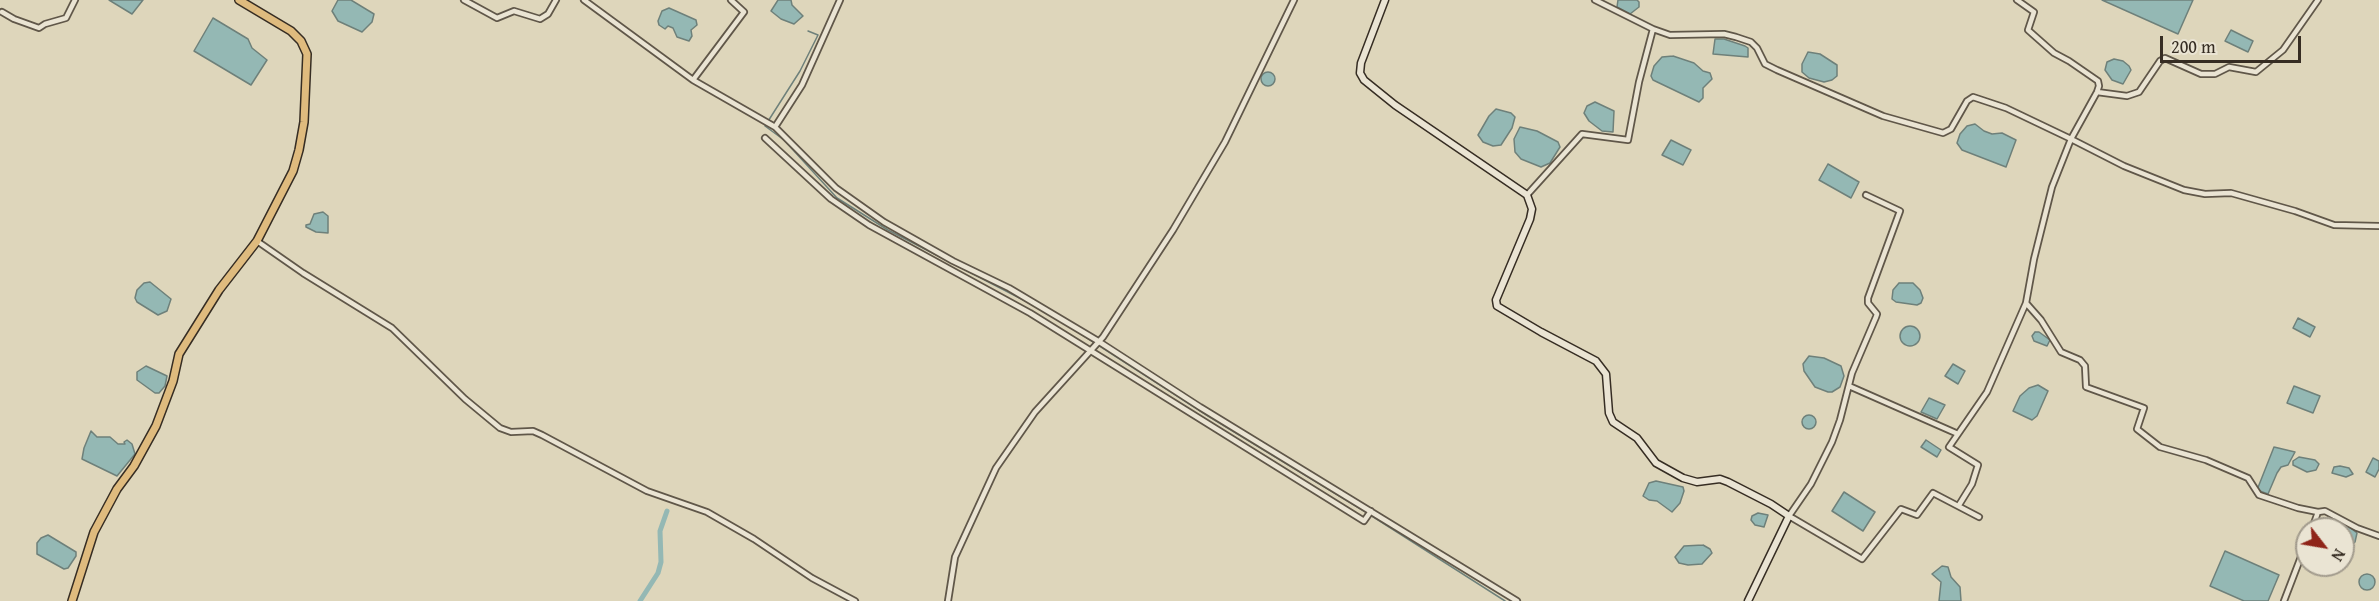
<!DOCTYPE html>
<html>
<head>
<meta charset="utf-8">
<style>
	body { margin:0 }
	#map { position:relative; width:2379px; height:601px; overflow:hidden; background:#ded6bb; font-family:"Gentium Book Plus",serif }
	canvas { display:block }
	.north { position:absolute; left:2295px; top:517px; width:60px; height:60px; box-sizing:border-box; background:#eae4d3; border:2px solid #a29b8d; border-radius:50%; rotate:121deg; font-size:16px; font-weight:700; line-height:24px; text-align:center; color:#362d23 }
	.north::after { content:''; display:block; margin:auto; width:21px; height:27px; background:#8f2418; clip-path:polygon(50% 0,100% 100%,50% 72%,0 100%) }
	.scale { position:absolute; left:2160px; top:36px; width:141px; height:27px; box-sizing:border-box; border:3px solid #362d23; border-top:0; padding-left:8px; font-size:18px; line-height:21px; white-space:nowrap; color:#362d23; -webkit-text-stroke:4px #eae4d3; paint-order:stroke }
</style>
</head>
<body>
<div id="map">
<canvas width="2379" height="601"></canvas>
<div class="north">N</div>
<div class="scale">200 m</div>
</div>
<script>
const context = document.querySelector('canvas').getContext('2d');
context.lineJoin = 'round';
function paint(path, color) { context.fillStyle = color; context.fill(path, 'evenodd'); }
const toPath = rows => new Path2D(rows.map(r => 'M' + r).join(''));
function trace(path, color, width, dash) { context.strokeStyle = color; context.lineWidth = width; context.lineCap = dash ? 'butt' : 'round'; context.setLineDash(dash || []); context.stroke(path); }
const water = toPath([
	[109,0,143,0,132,14,109,0],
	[338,0,351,0,374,14,372,22,362,32,338,21,332,11,338,0],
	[778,0,791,0,792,5,803,16,794,24,781,19,771,11,778,0],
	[1618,0,1637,0,1639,2,1639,7,1630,14,1617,7,1618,0],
	[2102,0,2193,0,2178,34,2102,0],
	[669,8,696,20,697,25,691,30,692,36,689,41,677,37,673,28,668,26,665,29,659,25,658,21,662,11,669,8],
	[213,18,248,39,252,48,267,60,251,85,194,51,213,18],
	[2231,30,2253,41,2248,52,2225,41,2231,30],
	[1715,39,1724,39,1745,46,1748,48,1748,57,1713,54,1715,39],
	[1808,52,1820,54,1837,65,1837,76,1832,80,1824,82,1809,78,1802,72,1802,64,1808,52],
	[1673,56,1694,63,1703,71,1710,73,1712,79,1703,88,1703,98,1699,102,1653,80,1651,76,1654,66,1662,57,1673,56],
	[2114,59,2123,61,2129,66,2131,70,2123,84,2112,80,2105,70,2107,62,2114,59],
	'1261 79a7 7 0 1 1 14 0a7 7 0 1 1-14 0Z',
	[1595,102,1614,111,1613,132,1602,131,1589,121,1584,113,1587,106,1595,102],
	[1496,109,1511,113,1515,117,1512,128,1501,145,1493,146,1483,142,1478,135,1489,116,1496,109],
	[1975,124,1984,131,1992,134,2002,133,2016,140,2006,167,1962,150,1957,143,1960,134,1967,126,1975,124],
	[1520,127,1537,131,1558,142,1560,147,1550,163,1541,167,1521,159,1515,152,1514,139,1520,127],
	[1671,140,1691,150,1683,165,1662,155,1671,140],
	[1828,164,1859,182,1851,198,1819,180,1828,164],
	[323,212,328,216,328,233,316,232,306,227,306,225,310,224,314,214,323,212],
	[150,282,171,299,167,311,158,315,137,302,135,298,137,290,144,283,150,282],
	[1899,283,1913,283,1920,290,1923,298,1921,303,1917,305,1896,302,1892,299,1893,290,1899,283],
	[2298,318,2315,327,2310,337,2293,328,2298,318],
	'1900 336a10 10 0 1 1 20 0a10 10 0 1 1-20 0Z',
	[2035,332,2039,332,2050,340,2047,346,2034,341,2032,336,2035,332],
	[1809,356,1824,358,1841,366,1844,376,1840,387,1832,392,1828,392,1815,387,1804,371,1803,364,1809,356],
	[1953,364,1965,371,1958,384,1945,376,1953,364],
	[146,366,167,376,165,386,159,393,155,393,137,380,137,372,146,366],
	[2038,385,2048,391,2037,416,2032,420,2013,411,2020,396,2029,388,2038,385],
	[2294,386,2320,396,2313,413,2287,403,2294,386],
	[1929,398,1945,405,1937,419,1921,412,1929,398],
	'1802 422a7 7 0 1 1 14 0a7 7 0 1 1-14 0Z',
	[91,431,97,437,110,437,118,444,125,444,124,442,127,440,132,444,135,454,117,476,82,459,84,448,91,431],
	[1926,440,1941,450,1937,457,1921,447,1926,440],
	[2274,447,2295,452,2288,465,2281,467,2277,473,2268,494,2257,490,2274,447],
	[2299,457,2315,460,2319,464,2316,470,2307,472,2293,465,2293,461,2299,457],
	[2373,458,2379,461,2379,469,2375,477,2366,472,2373,458],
	[2340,466,2349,468,2353,474,2346,477,2332,473,2334,467,2340,466],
	[1656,481,1683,487,1684,491,1680,503,1672,512,1657,501,1649,500,1643,496,1649,483,1656,481],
	[1844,492,1875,512,1863,531,1832,511,1844,492],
	[1758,513,1768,515,1764,527,1755,525,1751,520,1752,516,1758,513],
	[2343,522,2357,533,2355,542,2349,547,2343,546,2343,529,2338,529,2343,522],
	[48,535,76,552,76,556,68,568,64,569,37,554,37,543,41,538,48,535],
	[1703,545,1710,549,1712,553,1702,564,1688,565,1679,563,1675,557,1684,546,1703,545],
	[2225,551,2279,575,2268,601,2244,601,2210,586,2225,551],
	[1942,566,1948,567,1951,577,1960,587,1961,601,1939,601,1941,582,1932,574,1942,566],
	'2359 582a8 8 0 1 1 16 0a8 8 0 1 1-16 0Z'
]);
paint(water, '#94b8b4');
trace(water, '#6e807a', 1.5);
trace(toPath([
	[808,31,818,35,800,71,765,126,784,140,837,198,888,230,1035,306],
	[1067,325,1208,416,1364,511,1505,601]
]), '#6e807a', 1.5);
trace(toPath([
	[640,601,658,573,661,562,660,531,667,511]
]), '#94b8b4', 5);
const minor = toPath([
	[464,0,497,18,514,11,540,19,548,14,556,0],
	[584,0,693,80,775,127],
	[840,0,802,85,775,127,836,188,884,222,953,261,1009,288,1098,341,1200,407,1517,601],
	[2,12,14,19,39,28,45,24,66,18,75,0],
	[1653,29,1670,35,1724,34,1736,37,1751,42,1757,48,1765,64,1777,70,1883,116,1943,133,1951,129,1967,101,1973,97,2006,108,2071,139,2097,92,2099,86,2098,81,2069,61,2054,53,2028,30,2034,12,2017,0],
	[693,80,744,12,731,0],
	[2097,92,2127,96,2139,92,2160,61,2165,58,2201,74,2215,74,2229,67,2256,72,2283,50,2318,0],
	[765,138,831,199,869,225,1030,313,1364,521,1371,511],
	[1527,195,1582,134,1628,140,1639,82,1653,29,1595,0],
	[1866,195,1900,211,1868,298,1868,303,1877,314,1876,317,1852,373,1840,420,1832,442,1811,484,1789,516,1862,559,1901,509,1917,515,1933,493,1979,517],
	[257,241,303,273,392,328,465,399,500,428,511,432,533,431,542,435,647,491,707,512,754,539,812,578,855,601],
	[2026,303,2041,320,2061,352,2080,360,2085,366,2086,387,2144,408,2137,429,2160,447,2206,460,2248,478,2259,495,2298,508,2318,512,2325,511,2357,528,2379,536],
	[1849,386,1958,434],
	[1959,505,1972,484,1978,465,1949,447,1987,392,2026,303,2034,259,2052,187,2071,139,2124,166,2184,190,2205,194,2231,193,2295,211,2334,225,2379,226],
	[2312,529,2318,512],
	[948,601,955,557,996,468,1035,412,1103,337,1173,230,1225,142,1294,0],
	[2284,601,2307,541]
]);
const secondary = toPath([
	[1385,0,1361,63,1360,73,1364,80,1395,105,1527,195,1532,209,1530,219,1496,300,1497,306,1541,332,1596,361,1606,374,1609,413,1613,422,1637,438,1656,463,1683,478,1697,482,1720,479,1728,482,1771,504,1789,516,1748,601]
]);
const primary = toPath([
	[72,601,94,532,117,489,134,466,156,426,173,381,179,354,219,290,257,241,293,171,299,150,304,122,307,54,301,41,291,31,239,0]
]);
trace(minor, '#605749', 8);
trace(secondary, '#362d23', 9);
trace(primary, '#362d23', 10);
trace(minor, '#eae4d3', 4.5);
trace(secondary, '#eae4d3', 6);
trace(primary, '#dfbb7e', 7);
</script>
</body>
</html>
